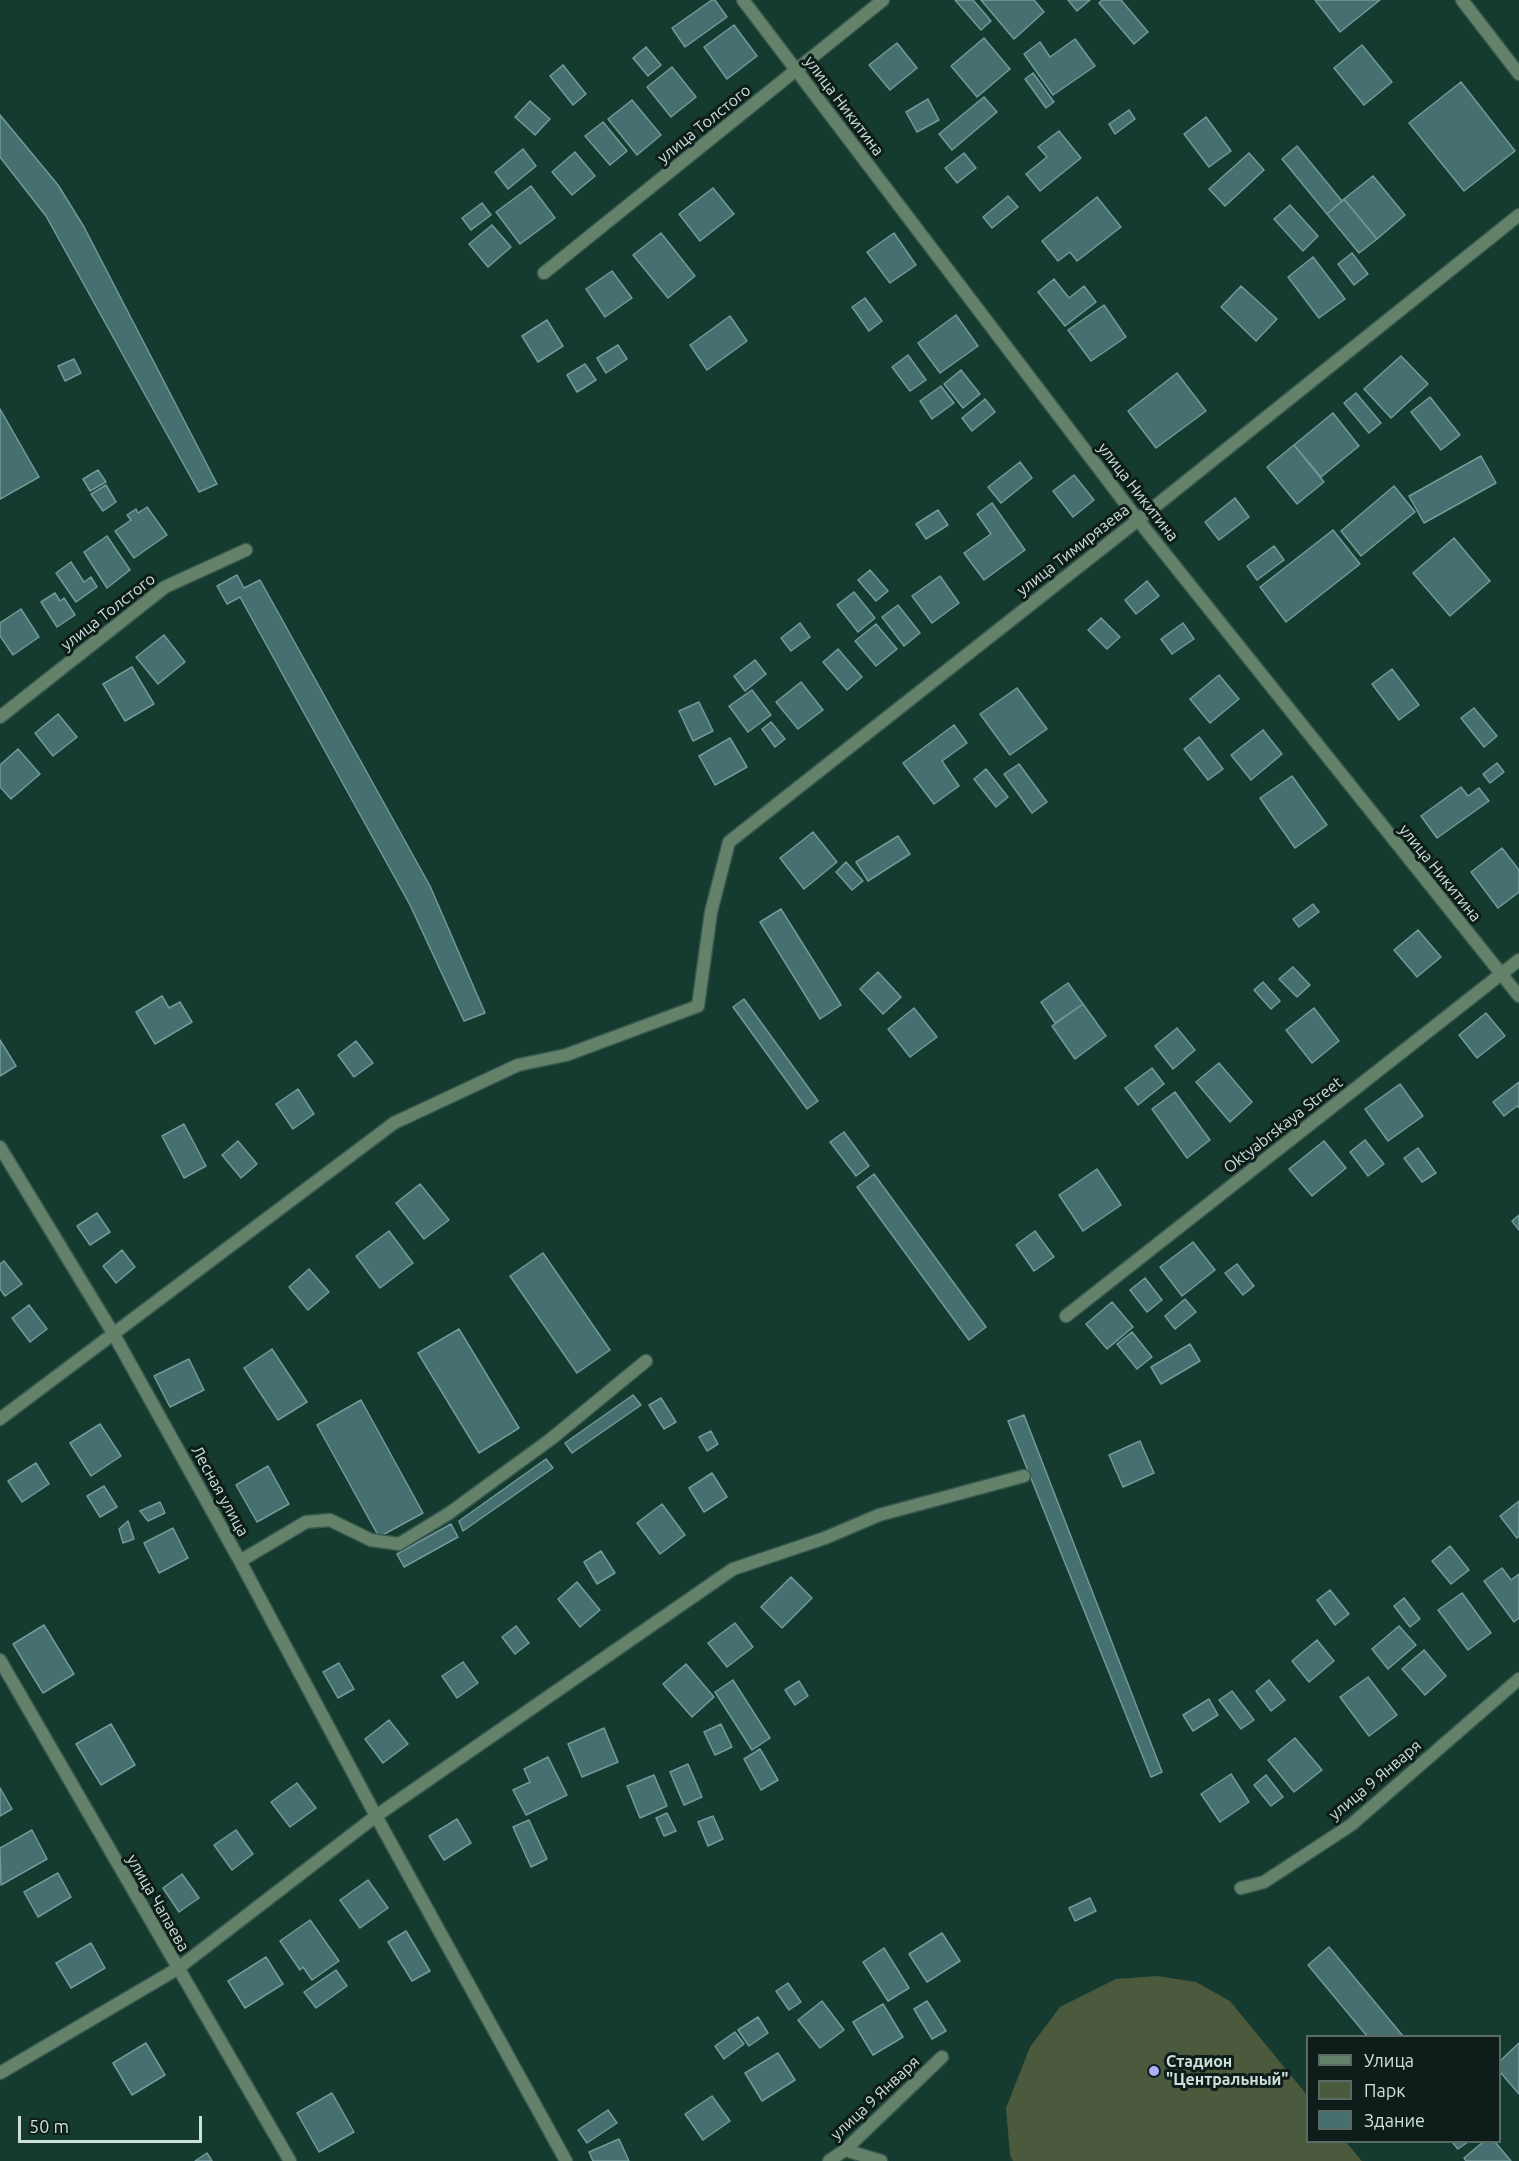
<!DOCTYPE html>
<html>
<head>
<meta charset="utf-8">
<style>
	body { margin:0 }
	#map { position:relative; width:1519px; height:2161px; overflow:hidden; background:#153a30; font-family:Ubuntu,sans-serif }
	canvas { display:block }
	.legend { position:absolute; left:1306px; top:2035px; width:195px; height:108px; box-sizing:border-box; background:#0e1d19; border:2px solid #5a6b66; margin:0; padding:8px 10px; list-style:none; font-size:18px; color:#cde0da }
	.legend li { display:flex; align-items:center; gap:12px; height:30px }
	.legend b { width:30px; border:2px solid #5a6b66 }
	.scale { position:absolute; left:18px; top:2116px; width:184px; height:27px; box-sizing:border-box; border:3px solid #cde0da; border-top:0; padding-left:8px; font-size:18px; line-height:21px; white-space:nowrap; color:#cde0da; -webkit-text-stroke:4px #0e1d19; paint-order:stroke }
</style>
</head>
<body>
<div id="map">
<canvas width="1519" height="2161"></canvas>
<ul class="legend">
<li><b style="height:8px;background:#64826a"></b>Улица</li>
<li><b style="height:16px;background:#4b593d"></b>Парк</li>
<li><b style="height:16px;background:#466f6f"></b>Здание</li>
</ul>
<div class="scale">50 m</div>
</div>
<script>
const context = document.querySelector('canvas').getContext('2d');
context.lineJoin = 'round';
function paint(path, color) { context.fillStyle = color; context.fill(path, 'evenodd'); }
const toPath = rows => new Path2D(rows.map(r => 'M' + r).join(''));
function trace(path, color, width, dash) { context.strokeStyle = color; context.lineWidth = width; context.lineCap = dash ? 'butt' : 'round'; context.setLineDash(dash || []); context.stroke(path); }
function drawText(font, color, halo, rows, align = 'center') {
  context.font = font + ' Ubuntu,sans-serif'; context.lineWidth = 6; context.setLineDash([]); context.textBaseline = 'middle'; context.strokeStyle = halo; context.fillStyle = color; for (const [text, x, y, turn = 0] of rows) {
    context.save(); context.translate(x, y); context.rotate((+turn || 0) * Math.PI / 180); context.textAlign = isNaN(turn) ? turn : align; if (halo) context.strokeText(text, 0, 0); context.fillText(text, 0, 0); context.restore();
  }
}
paint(toPath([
	[1157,1976,1196,1982,1230,2001,1307,2095,1308,2142,1346,2142,1362,2161,1013,2161,1010,2155,1006,2108,1030,2047,1060,2007,1116,1979]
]), '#4b593d');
const building = toPath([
	[712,0,715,0,727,17,685,47,672,28,712,0],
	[955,0,973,0,991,21,981,30,955,0],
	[981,0,1034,0,1044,12,1014,39,981,0],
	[1068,0,1090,0,1077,11,1068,0],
	[1102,0,1121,0,1148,32,1134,44,1099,3,1102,0],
	[1315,0,1380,0,1340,32,1315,0],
	[734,25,757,56,727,79,704,47,734,25],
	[984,38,1010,69,977,97,951,66,984,38],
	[1075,39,1095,66,1053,95,1024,54,1040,42,1050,57,1075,39],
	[897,43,917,68,890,90,869,65,897,43],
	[1362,45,1392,82,1364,105,1334,68,1362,45],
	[646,47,661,65,648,76,633,58,646,47],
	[563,65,586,94,573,105,550,76,563,65],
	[672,67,696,97,671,117,647,87,672,67],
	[1033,73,1054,102,1046,108,1025,79,1033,73],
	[1461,82,1515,151,1464,191,1409,123,1461,82],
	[984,97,997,112,952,150,939,134,984,97],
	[928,99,939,120,917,132,906,112,928,99],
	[632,100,661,135,637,155,608,119,632,100],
	[530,101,550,119,535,135,515,117,530,101],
	[1129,110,1135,119,1115,134,1109,124,1129,110],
	[0,115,58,185,84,227,217,484,199,492,46,216,0,157,0,115],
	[1206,117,1231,151,1209,167,1184,134,1206,117],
	[603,122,627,151,610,165,585,136,603,122],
	[1059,131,1081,158,1040,191,1026,174,1047,157,1038,147,1059,131],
	[1297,146,1342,201,1327,214,1282,159,1297,146],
	[523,149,536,166,508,189,495,172,523,149],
	[575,152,595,176,572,195,552,172,575,152],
	[964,153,976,168,957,183,945,168,964,153],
	[1249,153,1264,170,1225,206,1209,189,1249,153],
	[1373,176,1405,215,1377,239,1344,199,1373,176],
	[531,186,555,218,520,244,496,212,531,186],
	[713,188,734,214,700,241,679,214,713,188],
	[1008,196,1018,207,992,228,983,217,1008,196],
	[1097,197,1121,227,1077,261,1070,252,1058,261,1042,241,1097,197],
	[1344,199,1377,239,1359,253,1327,214,1344,199],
	[482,203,491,215,471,230,462,218,482,203],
	[1290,205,1318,236,1303,251,1274,219,1290,205],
	[492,225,511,247,488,267,469,244,492,225],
	[661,233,695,276,668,298,633,255,661,233],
	[894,233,916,265,890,283,867,252,894,233],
	[1352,253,1368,274,1354,285,1338,264,1352,253],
	[1313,257,1345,299,1319,318,1288,277,1313,257],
	[612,271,632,298,605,317,586,289,612,271],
	[1054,279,1069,298,1084,286,1096,302,1065,326,1038,292,1054,279],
	[1241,286,1277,319,1256,341,1221,307,1241,286],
	[865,298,882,321,869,331,852,307,865,298],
	[1104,305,1126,337,1091,361,1068,330,1104,305],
	[956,315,978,346,940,373,918,343,956,315],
	[730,316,747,341,707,370,690,345,730,316],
	[547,320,563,346,538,362,522,336,547,320],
	[618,345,627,359,606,373,597,358,618,345],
	[908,355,926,380,910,391,892,367,908,355],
	[1401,356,1428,384,1391,418,1364,389,1401,356],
	[74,359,81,373,65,381,58,366,74,359],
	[585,364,596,380,577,392,567,375,585,364],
	[961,370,980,394,963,408,944,384,961,370],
	[1177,373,1206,411,1156,448,1128,411,1177,373],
	[941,386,954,403,932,419,920,401,941,386],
	[1356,393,1381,423,1369,433,1344,403,1356,393],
	[1430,397,1460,435,1441,450,1411,412,1430,397],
	[985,399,995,412,972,431,962,418,985,399],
	[0,409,39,477,0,499,0,409],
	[1333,413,1359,446,1321,477,1294,445,1333,413],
	[1294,445,1324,482,1297,504,1267,467,1294,445],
	[1481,456,1496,483,1424,523,1409,496,1481,456],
	[1020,462,1032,478,1001,503,988,487,1020,462],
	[98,470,106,482,90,491,83,479,98,470],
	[1074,475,1094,500,1073,517,1053,491,1074,475],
	[106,485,116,502,103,511,91,494,106,485],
	[1394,486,1415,512,1361,556,1341,531,1394,486],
	[1235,498,1249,517,1219,540,1205,522,1235,498],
	[992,503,1025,550,984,580,964,553,991,534,977,514,992,503],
	[147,507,167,535,134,558,115,531,131,520,127,515,136,509,138,513,147,507],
	[938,510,948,525,926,539,916,524,938,510],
	[1333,530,1360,564,1286,622,1260,587,1333,530],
	[107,536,130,570,107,588,84,552,107,536],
	[1454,538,1490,581,1450,616,1413,573,1454,538],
	[1274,546,1284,560,1257,580,1247,566,1274,546],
	[71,562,84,582,91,577,97,587,76,602,56,573,71,562],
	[870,570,888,591,876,601,858,580,870,570],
	[237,575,244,588,260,580,430,886,485,1013,464,1021,410,905,240,597,227,604,217,586,237,575],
	[940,576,959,603,932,623,912,596,940,576],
	[1147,581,1159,596,1136,614,1125,600,1147,581],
	[854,592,875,618,858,632,837,605,854,592],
	[55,593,60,601,64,598,75,615,57,627,41,602,55,593],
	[898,605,920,633,904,646,882,617,898,605],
	[21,609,39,637,13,655,0,636,0,623,21,609],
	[1101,618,1120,637,1107,649,1088,630,1101,618],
	[800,623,810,637,791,651,781,638,800,623],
	[1183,623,1194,639,1172,654,1161,639,1183,623],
	[876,624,897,649,876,666,855,641,876,624],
	[164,635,185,662,158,684,136,657,164,635],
	[838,649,862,677,847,690,823,662,838,649],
	[755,660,766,674,745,691,734,676,755,660],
	[132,667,154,704,125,721,103,684,132,667],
	[1392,669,1419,705,1399,720,1372,684,1392,669],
	[1219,675,1239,699,1210,723,1190,699,1219,675],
	[801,682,823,710,798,729,776,702,801,682],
	[1017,688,1047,729,1010,755,980,714,1017,688],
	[752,690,771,715,748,732,729,706,752,690],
	[699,702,713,731,693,741,679,711,699,702],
	[1474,708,1497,736,1484,747,1461,718,1474,708],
	[58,714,77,737,53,756,35,733,58,714],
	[771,722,785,739,775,747,762,729,771,722],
	[954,725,967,743,942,761,959,786,934,804,903,763,954,725],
	[1263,730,1282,754,1251,780,1231,755,1263,730],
	[1199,737,1223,769,1208,780,1184,749,1199,737],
	[730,738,747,767,715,785,699,756,730,738],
	[18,749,40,774,11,799,0,787,0,765,18,749],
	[1497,763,1504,772,1490,783,1483,774,1497,763],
	[1019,764,1047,802,1032,813,1004,774,1019,764],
	[986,769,1008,797,996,807,974,779,986,769],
	[1292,776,1327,825,1295,848,1260,798,1292,776],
	[1461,787,1468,796,1479,788,1489,801,1437,838,1421,816,1461,787],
	[813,832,837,862,804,889,780,858,813,832],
	[898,836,910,854,868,881,856,862,898,836],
	[1502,848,1519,870,1519,892,1498,908,1471,872,1502,848],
	[846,862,863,881,852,890,836,872,846,862],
	[1313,904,1319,912,1299,927,1293,919,1313,904],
	[781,909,841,1005,820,1019,760,922,781,909],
	[1418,930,1441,957,1417,977,1394,950,1418,930],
	[1293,967,1310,985,1297,997,1279,979,1293,967],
	[878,972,901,997,883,1014,860,989,878,972],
	[1263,982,1280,1001,1271,1009,1254,990,1263,982],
	[1068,983,1083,1004,1055,1023,1041,1002,1068,983],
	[162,996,169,1008,180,1002,192,1022,155,1044,136,1012,162,996],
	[744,999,818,1101,807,1109,733,1007,744,999],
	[1083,1004,1106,1036,1075,1059,1052,1026,1083,1004],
	[914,1008,937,1037,910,1057,888,1029,914,1008],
	[1314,1008,1339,1041,1312,1063,1286,1030,1314,1008],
	[1486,1013,1505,1036,1477,1058,1459,1035,1486,1013],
	[1177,1028,1195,1050,1173,1069,1155,1046,1177,1028],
	[0,1040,16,1066,0,1076,0,1040],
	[356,1041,373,1063,354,1077,338,1055,356,1041],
	[1219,1063,1252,1102,1230,1122,1196,1082,1219,1063],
	[1152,1068,1164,1084,1138,1105,1125,1088,1152,1068],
	[1519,1082,1519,1108,1517,1106,1504,1116,1493,1102,1519,1082],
	[1400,1084,1423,1116,1388,1141,1365,1109,1400,1084],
	[298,1089,314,1114,293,1129,276,1104,298,1089],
	[1175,1092,1210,1140,1187,1158,1152,1109,1175,1092],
	[184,1124,206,1166,184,1178,162,1136,184,1124],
	[844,1132,869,1166,856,1176,830,1142,844,1132],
	[1365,1140,1384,1164,1368,1176,1350,1152,1365,1140],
	[238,1141,257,1164,241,1178,222,1155,238,1141],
	[1324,1141,1346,1168,1312,1196,1289,1169,1324,1141],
	[1418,1148,1436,1173,1422,1182,1404,1158,1418,1148],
	[1097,1169,1121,1205,1083,1231,1059,1195,1097,1169],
	[874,1174,986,1327,969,1340,857,1187,874,1174],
	[420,1184,449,1220,424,1239,396,1203,420,1184],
	[97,1213,110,1232,90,1245,77,1226,97,1213],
	[1519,1215,1519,1230,1512,1221,1519,1215],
	[389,1231,413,1263,380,1288,356,1256,389,1231],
	[1035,1231,1054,1257,1034,1271,1016,1245,1035,1231],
	[1193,1242,1215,1270,1182,1296,1160,1267,1193,1242],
	[122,1250,135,1267,116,1283,103,1266,122,1250],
	[543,1253,610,1350,577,1373,510,1276,543,1253],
	[4,1261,22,1284,5,1296,0,1289,0,1264,4,1261],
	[1237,1264,1254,1286,1243,1295,1225,1273,1237,1264],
	[309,1269,329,1292,308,1310,289,1287,309,1269],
	[1145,1278,1162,1300,1147,1312,1130,1290,1145,1278],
	[1185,1299,1196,1312,1175,1329,1165,1316,1185,1299],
	[1112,1302,1133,1327,1107,1349,1086,1324,1112,1302],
	[29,1305,47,1329,30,1342,12,1318,29,1305],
	[459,1329,519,1428,479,1453,418,1353,459,1329],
	[1132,1332,1152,1357,1137,1369,1117,1344,1132,1332],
	[1190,1344,1200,1361,1161,1384,1151,1367,1190,1344],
	[272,1349,307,1402,278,1420,244,1368,272,1349],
	[189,1359,204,1390,170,1407,154,1376,189,1359],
	[633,1395,641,1405,572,1453,565,1443,633,1395],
	[661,1398,676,1422,664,1429,649,1405,661,1398],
	[361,1400,423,1513,379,1537,317,1425,361,1400],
	[1024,1415,1162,1772,1151,1777,1008,1421,1024,1415],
	[100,1424,121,1456,91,1476,70,1443,100,1424],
	[711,1431,718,1444,707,1451,699,1437,711,1431],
	[1140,1441,1154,1473,1123,1487,1109,1455,1140,1441],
	[546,1459,553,1468,463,1531,459,1521,546,1459],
	[36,1463,49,1484,22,1502,8,1481,36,1463],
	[268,1466,289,1504,257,1522,236,1485,268,1466],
	[712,1473,727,1497,704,1512,689,1488,712,1473],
	[104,1486,117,1507,100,1517,87,1496,104,1486],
	[1519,1501,1519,1536,1517,1538,1500,1516,1519,1501],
	[160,1502,165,1513,148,1521,140,1511,160,1502],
	[662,1504,685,1535,660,1554,637,1523,662,1504],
	[128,1521,134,1539,123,1543,119,1529,128,1521],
	[451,1524,458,1537,404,1567,397,1554,451,1524],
	[173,1528,188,1558,159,1573,144,1543,173,1528],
	[1450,1546,1469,1570,1451,1584,1432,1561,1450,1546],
	[601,1551,615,1573,597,1584,584,1562,601,1551],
	[1502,1568,1511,1580,1519,1574,1519,1618,1514,1622,1484,1581,1502,1568],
	[791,1577,812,1598,782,1628,761,1607,791,1577],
	[577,1582,600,1610,580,1627,558,1599,577,1582],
	[1330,1590,1349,1614,1335,1625,1317,1600,1330,1590],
	[1462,1593,1491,1633,1468,1650,1438,1610,1462,1593],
	[1404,1598,1420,1619,1410,1627,1394,1606,1404,1598],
	[735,1623,753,1647,727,1667,708,1643,735,1623],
	[44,1625,74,1674,43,1693,13,1644,44,1625],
	[516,1626,529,1643,515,1654,502,1637,516,1626],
	[1399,1626,1416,1645,1388,1669,1372,1649,1399,1626],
	[1317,1640,1334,1661,1309,1682,1292,1661,1317,1640],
	[1424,1650,1446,1676,1425,1695,1402,1669,1424,1650],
	[463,1662,478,1683,457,1698,442,1676,463,1662],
	[339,1663,354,1689,338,1698,323,1672,339,1663],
	[686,1664,714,1697,692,1717,663,1684,686,1664],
	[1368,1677,1397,1715,1369,1736,1340,1697,1368,1677],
	[733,1680,770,1738,752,1750,715,1692,733,1680],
	[1269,1680,1285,1700,1271,1711,1256,1691,1269,1680],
	[799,1681,808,1696,795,1705,785,1690,799,1681],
	[1232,1691,1254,1720,1241,1729,1219,1700,1232,1691],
	[1209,1699,1218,1715,1193,1731,1183,1715,1209,1699],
	[389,1720,408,1744,383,1763,365,1739,389,1720],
	[111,1724,135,1765,101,1785,76,1744,111,1724],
	[721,1724,732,1747,715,1755,704,1732,721,1724],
	[604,1728,618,1762,582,1777,568,1744,604,1728],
	[1295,1738,1322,1770,1294,1792,1268,1760,1295,1738],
	[760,1749,778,1780,761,1790,744,1759,760,1749],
	[548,1757,567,1795,526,1815,513,1790,530,1782,524,1769,548,1757],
	[688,1764,702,1797,684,1805,670,1772,688,1764],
	[1231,1774,1249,1802,1220,1822,1201,1794,1231,1774],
	[654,1775,667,1806,640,1818,627,1786,654,1775],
	[1266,1775,1283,1797,1271,1806,1254,1785,1266,1775],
	[297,1783,316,1808,290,1827,271,1802,297,1783],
	[0,1788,12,1809,0,1816,0,1788],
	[667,1813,676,1831,664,1836,656,1818,667,1813],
	[713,1816,723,1839,708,1846,698,1822,713,1816],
	[457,1819,471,1843,444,1860,429,1836,457,1819],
	[529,1820,547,1859,531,1867,513,1827,529,1820],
	[32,1830,47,1859,1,1885,0,1848,32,1830],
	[236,1830,253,1854,232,1870,214,1845,236,1830],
	[58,1873,71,1897,38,1917,24,1892,58,1873],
	[182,1874,199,1898,179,1912,163,1888,182,1874],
	[368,1880,388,1908,360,1928,340,1900,368,1880],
	[1090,1898,1096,1911,1075,1921,1069,1908,1090,1898],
	[310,1920,339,1961,312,1980,303,1967,300,1970,280,1941,310,1920],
	[406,1931,430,1971,412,1981,388,1942,406,1931],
	[942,1933,960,1961,927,1982,909,1954,942,1933],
	[91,1943,105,1968,71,1988,56,1963,91,1943],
	[1329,1947,1403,2036,1367,2036,1308,1965,1329,1947],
	[884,1948,909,1988,888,2001,863,1962,884,1948],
	[266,1957,283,1984,245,2008,228,1981,266,1957],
	[336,1970,347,1986,316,2008,304,1992,336,1970],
	[788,1983,801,2002,789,2010,776,1991,788,1983],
	[822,2001,844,2030,820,2048,798,2020,822,2001],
	[927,2001,946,2031,932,2039,914,2009,927,2001],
	[883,2004,903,2037,873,2055,853,2022,883,2004],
	[758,2017,768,2033,749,2046,738,2030,758,2017],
	[735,2032,744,2044,724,2059,715,2046,735,2032],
	[146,2043,165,2075,132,2095,113,2063,146,2043],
	[1519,2043,1519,2094,1500,2072,1500,2061,1519,2043],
	[778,2053,795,2080,762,2101,745,2073,778,2053],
	[332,2093,354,2132,319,2152,297,2113,332,2093],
	[712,2096,730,2121,703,2140,685,2114,712,2096],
	[608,2110,617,2123,587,2143,578,2130,608,2110],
	[619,2139,629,2161,593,2161,589,2152,619,2139],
	[1452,2142,1468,2142,1458,2149,1452,2142],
	[1483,2142,1495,2142,1511,2161,1466,2161,1464,2158,1483,2142],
	[207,2153,212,2161,195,2161,207,2153]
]);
paint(building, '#466f6f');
trace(building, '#719b9a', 1.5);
const minor = toPath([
	[743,0,1138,520,1519,996],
	[1462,0,1519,74],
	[544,273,883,0],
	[0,717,165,587,246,550],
	[0,1147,113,1333,240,1561,376,1816,566,2161],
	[1066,1316,1519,960],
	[0,1419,394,1123,518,1065,566,1055,698,1006,711,912,729,842,1138,520,1519,215],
	[240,1561,306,1522,330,1520,371,1540,399,1544,448,1514,551,1439,646,1361],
	[1241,1888,1264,1882,1351,1825,1519,1679],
	[0,2073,177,1969,376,1816,733,1569,825,1538,879,1515,1024,1476],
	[845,2150,881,2161],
	[829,2161,845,2150,942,2057]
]);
const tertiary = toPath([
	[0,1660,290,2161]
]);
trace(minor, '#36584f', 15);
trace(tertiary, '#36584f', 15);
trace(minor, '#64826a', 12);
trace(tertiary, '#64826a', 12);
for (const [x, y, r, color] of [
	[1154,2071,6,"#adaffb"]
]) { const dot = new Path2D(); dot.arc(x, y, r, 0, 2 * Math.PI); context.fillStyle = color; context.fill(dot); trace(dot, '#0e1d19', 2); }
drawText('16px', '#cde0da', '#0e1d19', [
	["улица Никитина",844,106,53],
	["улица Толстого",704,124,-39],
	["улица Никитина",1138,492,52],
	["улица Тимирязева",1073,550,-38],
	["улица Толстого",108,612,-38],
	["улица Никитина",1440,873,51],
	["Oktyabrskaya Street",1283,1125,-38],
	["Лесная улица",220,1491,61],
	["улица 9 Января",1375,1780,-40],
	["улица Чапаева",158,1903,60],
	["улица 9 Января",875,2098,-43]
]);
drawText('bold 16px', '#cde0da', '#0e1d19', [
	["Стадион",1166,2062],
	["\"Центральный\"",1166,2080]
], 'left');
</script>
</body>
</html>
